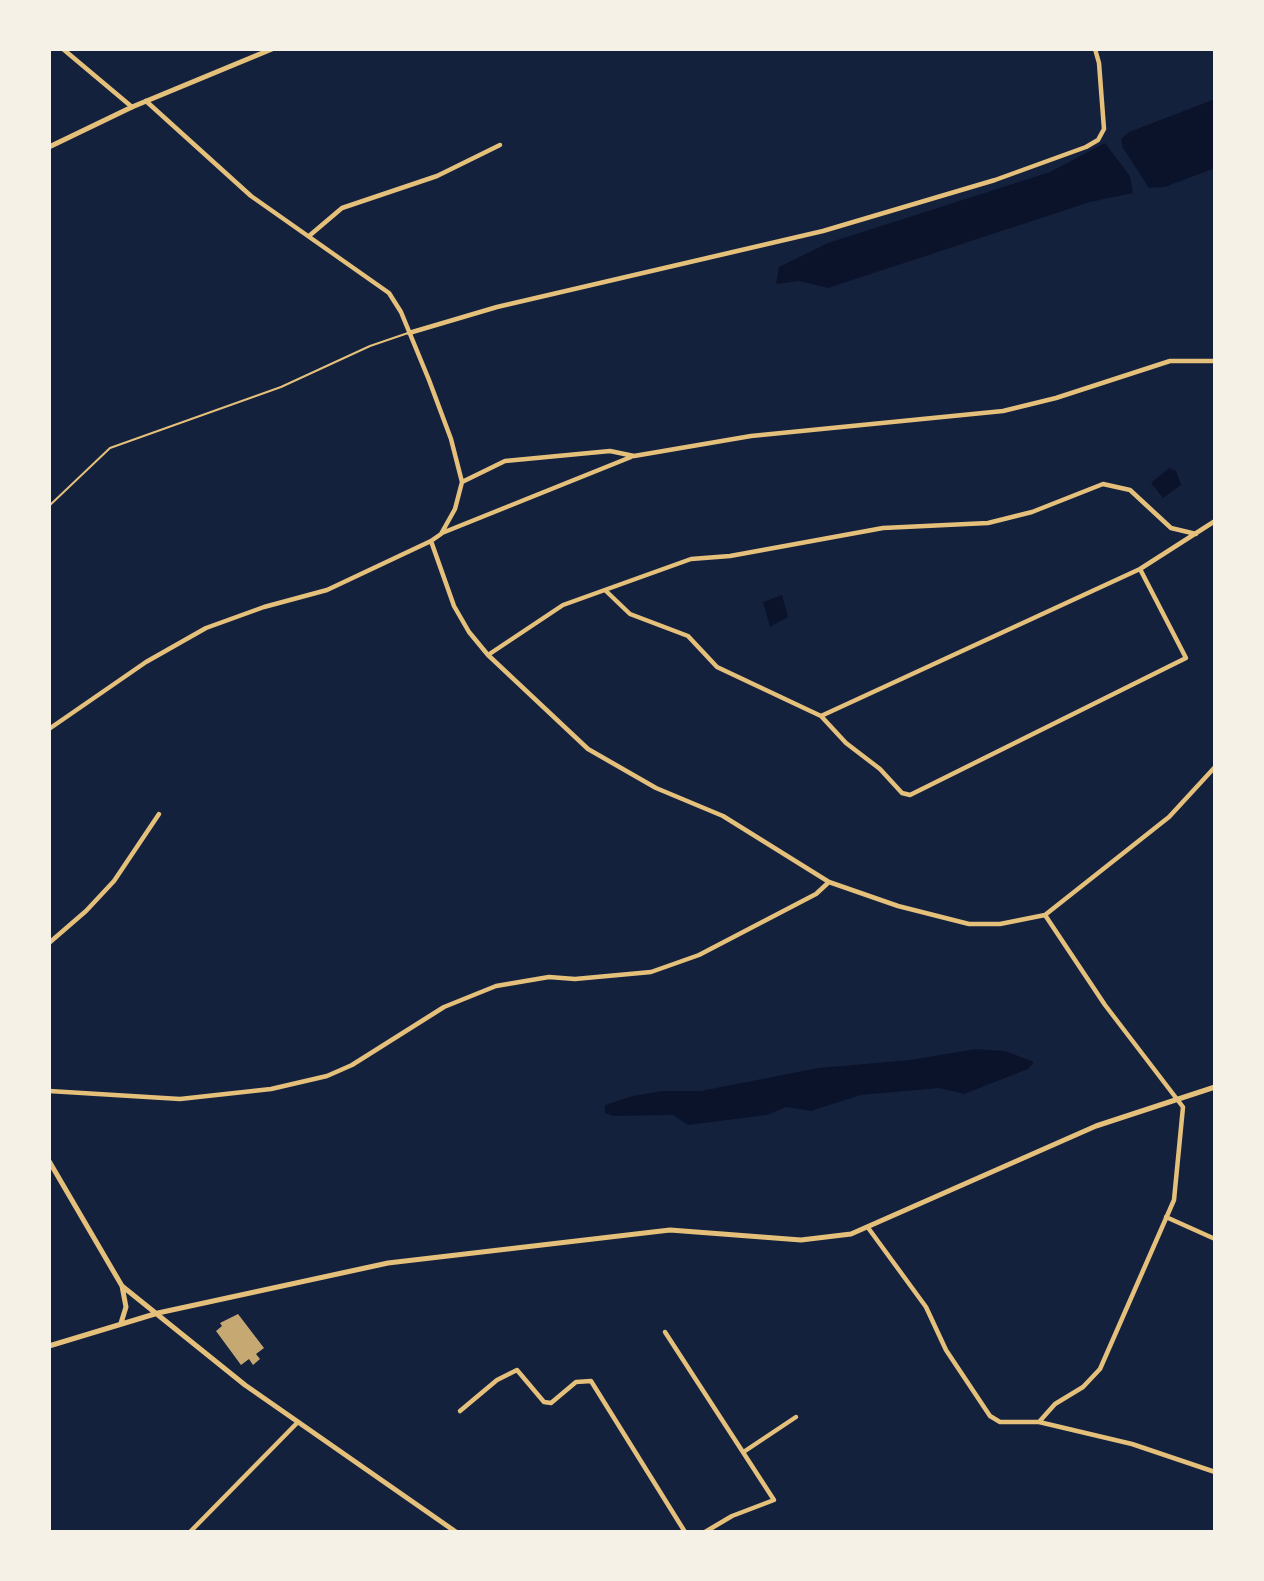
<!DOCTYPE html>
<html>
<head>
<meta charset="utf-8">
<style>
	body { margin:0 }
	#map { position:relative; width:1264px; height:1581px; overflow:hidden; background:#14213d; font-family:Lato,sans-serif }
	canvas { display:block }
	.frame { position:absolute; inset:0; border:51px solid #f6f1e7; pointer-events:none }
</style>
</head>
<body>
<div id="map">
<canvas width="1264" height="1581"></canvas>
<div class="frame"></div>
</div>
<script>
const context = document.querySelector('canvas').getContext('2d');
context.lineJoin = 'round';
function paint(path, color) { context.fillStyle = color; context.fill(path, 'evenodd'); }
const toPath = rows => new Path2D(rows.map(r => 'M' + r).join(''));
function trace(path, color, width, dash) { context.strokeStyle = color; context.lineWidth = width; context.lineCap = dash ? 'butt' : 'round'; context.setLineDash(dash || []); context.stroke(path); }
paint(toPath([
	[1215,99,1215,168,1165,187,1149,188,1123,148,1121,139,1129,132],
	[1105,143,1130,176,1133,193,1090,202,828,288,799,281,776,284,779,267,828,243,1050,172],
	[1169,468,1176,471,1181,485,1163,498,1151,483],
	[782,595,788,617,770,627,763,602],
	[976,1049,1005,1051,1034,1062,1028,1069,964,1094,939,1088,861,1095,811,1111,786,1107,767,1115,688,1125,673,1115,613,1116,605,1113,605,1105,633,1096,662,1091,701,1091,818,1068,910,1060]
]), '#0b132b');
paint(toPath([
	[238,1314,264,1348,256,1354,260,1359,253,1365,249,1359,241,1365,216,1331,222,1326,220,1323]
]), '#c6a872');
trace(toPath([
	[49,506,110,448,281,387,370,346,408,333]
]), '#e5c07b', 2);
trace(toPath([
	[63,49,132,107],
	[146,101,251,196,389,293,401,312,429,380,451,439,462,482],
	[309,236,342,208,437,176,500,145],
	[409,333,497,307,823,231,995,180,1086,147,1098,140,1104,129,1099,63,1095,49],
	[442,533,631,457],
	[431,541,454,606,469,632,488,655,588,749,656,788,723,816,829,882,898,906,969,924,1000,924,1045,915,1169,817,1215,767],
	[606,591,630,614,688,636,717,667,821,716,846,743,880,769,902,793,910,795,1186,658,1140,569],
	[488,655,563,605,691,559,730,556,883,528,988,523,1032,512,1103,484,1130,490,1171,528,1196,534],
	[821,716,1140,569,1215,521],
	[49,729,146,662,206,628,264,607,327,590,431,541,441,534,455,509,462,482,505,461,610,451,634,456,751,436,1003,411,1056,398,1170,361,1215,361],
	[49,943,86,911,114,881,159,814],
	[49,1091,180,1099,271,1089,327,1076,352,1065,444,1007,496,986,549,977,575,979,651,972,699,955,816,894,829,882],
	[1166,1217,1215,1239],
	[869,1229,926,1307,946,1350,990,1416,1000,1422,1039,1422,1132,1444,1215,1472],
	[665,1332,774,1500,732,1516,705,1532],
	[460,1411,497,1380,517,1370,544,1402,551,1403,576,1382,591,1381,685,1532],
	[1039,1422,1055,1404,1083,1387,1100,1369,1174,1200,1183,1107,1105,1005,1045,915],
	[745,1451,796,1417],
	[190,1532,297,1423]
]), '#e5c07b', 4.5);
trace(toPath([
	[49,147,132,107,272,49],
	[49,1161,122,1286,245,1385,456,1532],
	[121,1323,126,1307,122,1286],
	[49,1346,158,1313,388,1263,670,1230,801,1240,851,1234,1096,1126,1215,1087]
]), '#e5c07b', 5);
</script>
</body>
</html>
